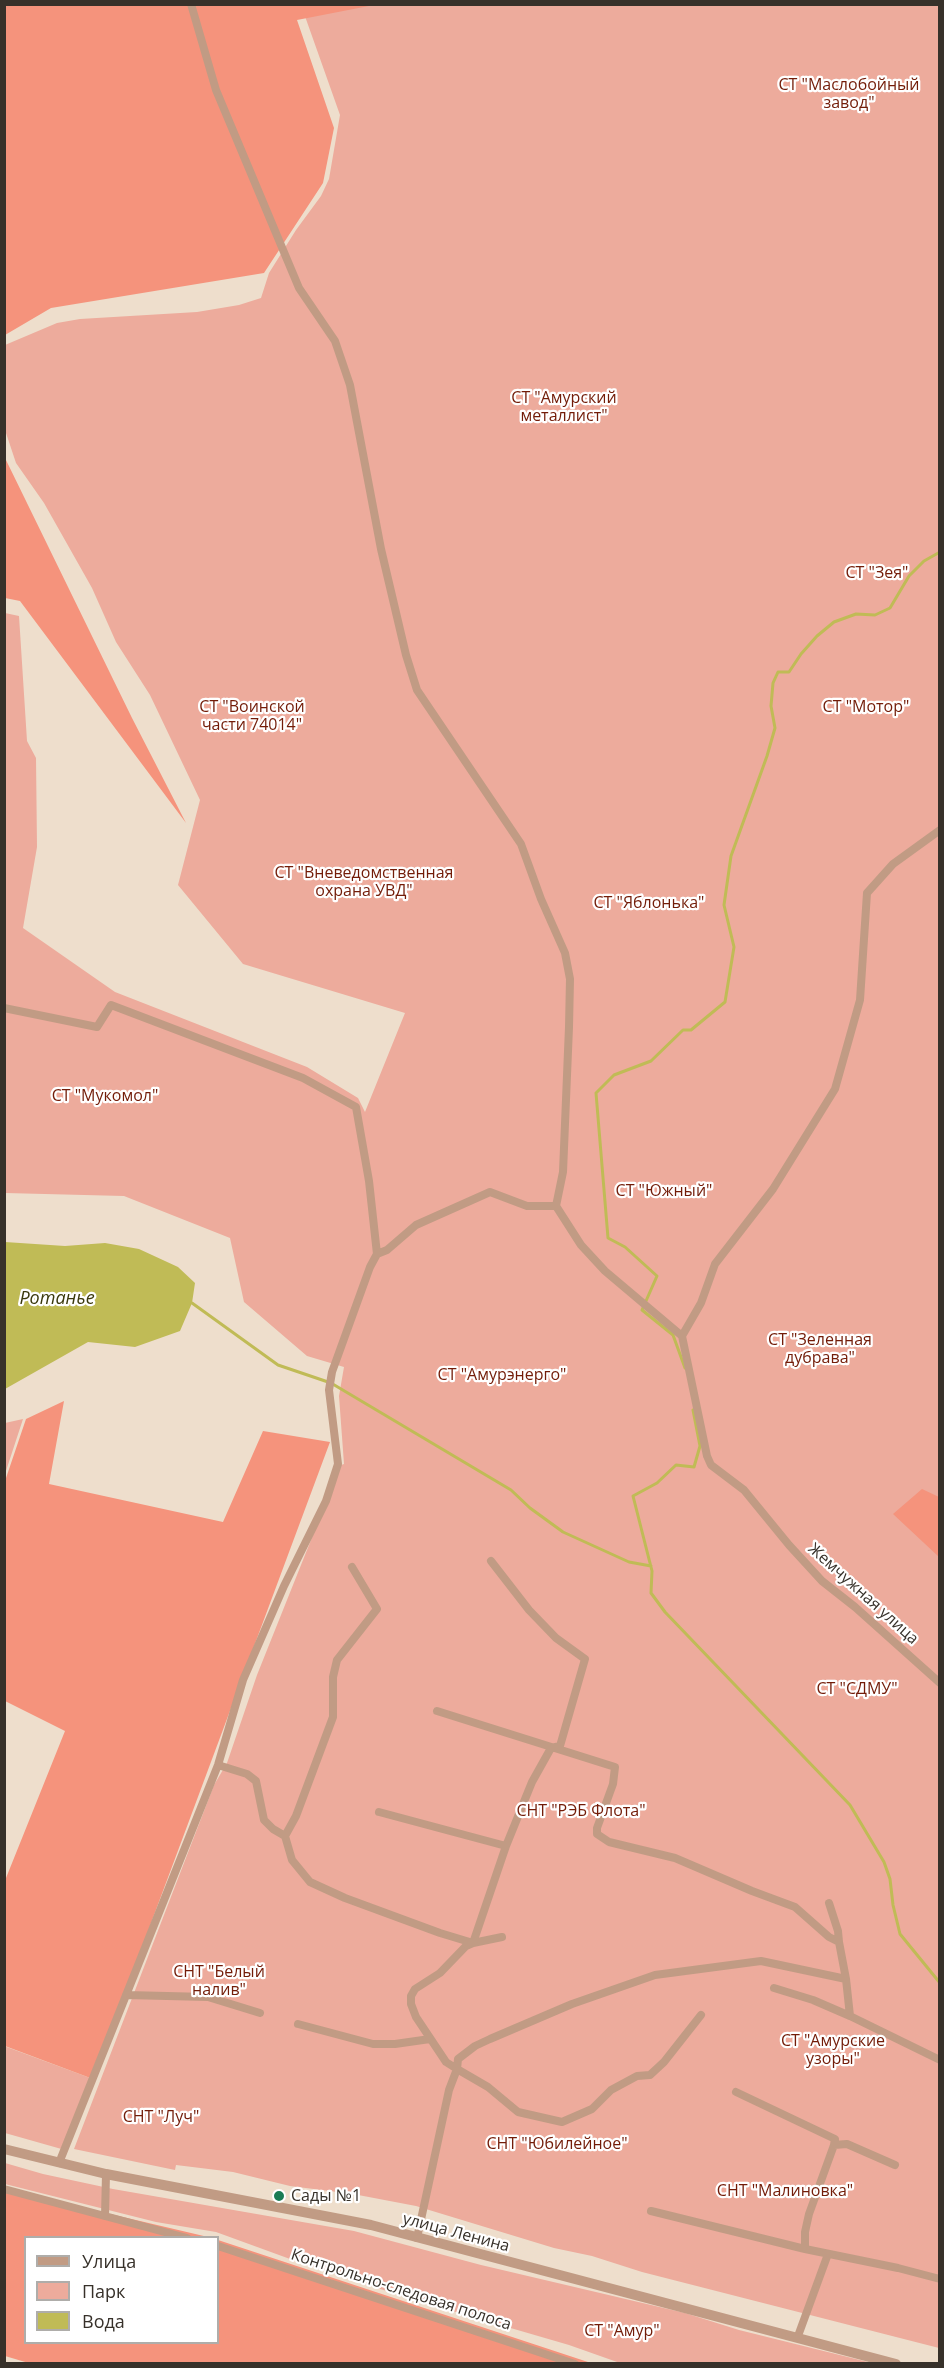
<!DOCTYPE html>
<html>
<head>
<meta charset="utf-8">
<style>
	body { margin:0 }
	#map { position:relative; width:944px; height:2368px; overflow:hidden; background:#eedecc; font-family:"Open Sans",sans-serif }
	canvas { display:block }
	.frame { position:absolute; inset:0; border:6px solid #37312a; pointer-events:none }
	.legend { position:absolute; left:24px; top:2236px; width:195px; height:108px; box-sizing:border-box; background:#fff; border:2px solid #afadaa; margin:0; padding:8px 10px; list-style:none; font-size:18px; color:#37312a }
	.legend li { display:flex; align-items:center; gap:12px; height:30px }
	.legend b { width:30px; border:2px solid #afadaa }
</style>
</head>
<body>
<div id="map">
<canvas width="944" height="2368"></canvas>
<div class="frame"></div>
<ul class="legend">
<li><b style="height:8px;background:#c19b84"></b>Улица</li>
<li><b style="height:16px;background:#edab9c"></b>Парк</li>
<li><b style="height:16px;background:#c0bb56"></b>Вода</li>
</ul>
</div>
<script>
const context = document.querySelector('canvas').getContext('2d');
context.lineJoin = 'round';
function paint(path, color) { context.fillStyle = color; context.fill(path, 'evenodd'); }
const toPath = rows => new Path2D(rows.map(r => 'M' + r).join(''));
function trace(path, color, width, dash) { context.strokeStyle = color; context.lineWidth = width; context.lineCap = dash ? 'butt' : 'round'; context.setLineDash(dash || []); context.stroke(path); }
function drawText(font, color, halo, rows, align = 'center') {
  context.font = font + ' "Open Sans",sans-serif'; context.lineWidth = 4.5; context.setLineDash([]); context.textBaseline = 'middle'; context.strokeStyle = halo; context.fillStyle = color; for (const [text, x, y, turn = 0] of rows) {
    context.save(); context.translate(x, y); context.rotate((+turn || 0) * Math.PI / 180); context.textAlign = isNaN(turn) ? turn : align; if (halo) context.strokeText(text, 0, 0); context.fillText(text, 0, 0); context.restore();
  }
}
paint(toPath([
	[301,5,939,5,939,2348,642,2272,592,2256,554,2248,416,2206,353,2194,290,2186,233,2172,176,2165,175,2170,74,2149,214,1785,227,1763,257,1675,341,1465,344,1464,339,1396,344,1367,307,1356,244,1302,230,1238,124,1196,5,1193,5,613,19,616,27,741,36,758,37,847,23,928,115,992,307,1067,358,1098,365,1112,405,1013,243,964,178,885,200,800,150,695,116,642,92,588,44,503,16,463,5,430,5,345,57,323,80,319,197,312,239,305,261,298,269,273,296,230,321,196,329,179,340,115],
	[23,1419,5,1474,5,1423],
	[4,2046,93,2079,65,2150,5,2133],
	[5,2163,43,2174,113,2189,354,2231,481,2265,685,2313,739,2330,872,2363,620,2363,569,2345,411,2299,301,2263,216,2232,156,2222,5,2184]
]), '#edab9c');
paint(toPath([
	[5,5,374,5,297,20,334,128,323,183,264,273,51,308,5,335],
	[5,458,132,718,186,823,20,601,5,598],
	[64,1401,49,1484,223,1522,263,1431,330,1442,93,2079,5,2046,4,1883,65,1731,5,1701,5,1481,26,1419],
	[922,1489,939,1497,939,1557,893,1514],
	[4,2189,208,2237,26,2238,26,2342,218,2342,218,2240,591,2363,32,2364,5,2356]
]), '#f5937c');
paint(toPath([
	[5,1242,65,1246,105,1243,139,1249,178,1267,195,1283,192,1303,180,1331,135,1347,88,1342,5,1389]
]), '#c0bb56');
trace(toPath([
	[192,1303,278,1365,331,1383,511,1490,530,1508,563,1532,629,1562,651,1566],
	[685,1368,673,1335,642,1310,657,1276,625,1247,608,1238,596,1093,614,1075,651,1061,683,1030,691,1030,725,1002,734,947,724,905,731,856,767,756,775,728,771,706,773,683,778,672,789,672,801,654,817,636,834,622,856,614,875,615,890,608,909,576,924,561,940,552],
	[693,1410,700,1446,694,1467,676,1465,657,1483,633,1496,652,1571,651,1593,665,1612,850,1805,884,1862,890,1879,893,1905,900,1934,940,1983]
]), '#c0bb56', 3);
trace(toPath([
	[191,4,216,90,299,288,335,341,350,385,381,549,406,655,417,690,521,844,541,899,565,953,570,979,569,1027,563,1172,556,1206,581,1245,605,1271,682,1336],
	[4,1008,97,1027,111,1005,303,1078,356,1107,369,1181,377,1254],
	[682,1336,701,1303,715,1264,773,1189,835,1089,860,1000,867,893,893,864,940,830],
	[682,1336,707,1456,711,1465,744,1490,789,1545,822,1581,855,1607,940,1683],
	[491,1561,529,1610,556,1638,585,1659,560,1746,551,1748,532,1782,506,1846,473,1943,466,1946,440,1973,415,1989,411,1996,411,2004,416,2017,446,2062,457,2069,458,2059,475,2046,490,2039,572,2004,655,1975,761,1961,846,1979,850,2016],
	[437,1711,615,1767,613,1784,597,1828,597,1834,609,1842,675,1858,752,1891,795,1907,829,1937,839,1942,846,1979],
	[218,1765,247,1774,256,1781,264,1820,273,1829,285,1836,292,1860,310,1882,345,1898,440,1933,473,1943,502,1937],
	[379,1812,506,1846],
	[285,1836,296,1816,333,1717,333,1677,337,1660,377,1609,352,1567],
	[829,1903,838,1931,839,1942],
	[774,1988,813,2000,850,2016,940,2060],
	[126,1995,208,1997,260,2013],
	[298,2024,373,2044,395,2044,430,2039],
	[736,2092,835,2139,834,2145],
	[59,2163,218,1765,243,1680,284,1586,326,1501,338,1464,329,1390,332,1372,370,1267,377,1254,387,1250,416,1225,490,1192,527,1206,556,1206],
	[4,2189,187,2238],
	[651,2211,805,2249,898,2268,940,2279],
	[105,2216,106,2174],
	[417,2238,449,2090,457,2069,488,2087,518,2112,562,2122,592,2109,611,2090,637,2076,650,2075,664,2062,701,2015],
	[218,2246,575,2364],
	[805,2249,805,2232,809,2214,834,2145,847,2144,895,2165],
	[798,2336,828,2254]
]), '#c19b84', 8);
trace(toPath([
	[4,2149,106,2174,371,2225,896,2364]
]), '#c19b84', 10);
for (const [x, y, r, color] of [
	[279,2196,6,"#1a7c54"]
]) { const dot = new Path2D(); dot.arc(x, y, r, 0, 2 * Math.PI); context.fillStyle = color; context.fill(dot); trace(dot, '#fff', 2); }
drawText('16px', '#731c08', '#fff', [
	["СТ \"Маслобойный",849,85],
	["завод\"",849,103],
	["СТ \"Амурский",564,398],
	["металлист\"",564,416],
	["СТ \"Зея\"",877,573],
	["СТ \"Воинской",252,707],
	["части 74014\"",252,725],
	["СТ \"Мотор\"",866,707],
	["СТ \"Вневедомственная",364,873],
	["охрана УВД\"",364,891],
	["СТ \"Яблонька\"",649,903],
	["СТ \"Мукомол\"",105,1096],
	["СТ \"Южный\"",664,1191],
	["СТ \"Зеленная",820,1340],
	["дубрава\"",820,1358],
	["СТ \"Амурэнерго\"",502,1375],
	["СТ \"СДМУ\"",857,1689],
	["СНТ \"РЭБ Флота\"",581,1811],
	["СНТ \"Белый",219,1972],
	["налив\"",219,1990],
	["СТ \"Амурские",833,2041],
	["узоры\"",833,2059],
	["СНТ \"Луч\"",161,2117],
	["СНТ \"Юбилейное\"",557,2144],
	["СНТ \"Малиновка\"",785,2191],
	["СТ \"Амур\"",622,2331]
]);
drawText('16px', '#37312a', '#fff', [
	["Жемчужная улица",863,1594,42],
	["улица Ленина",456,2233,15],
	["Контрольно-следовая полоса",401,2290,18]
]);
drawText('16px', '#37312a', '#fff', [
	["Сады №1",291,2196]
], 'left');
drawText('italic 18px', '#3b390d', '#fff', [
	["Ротанье",57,1299]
]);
</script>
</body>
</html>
